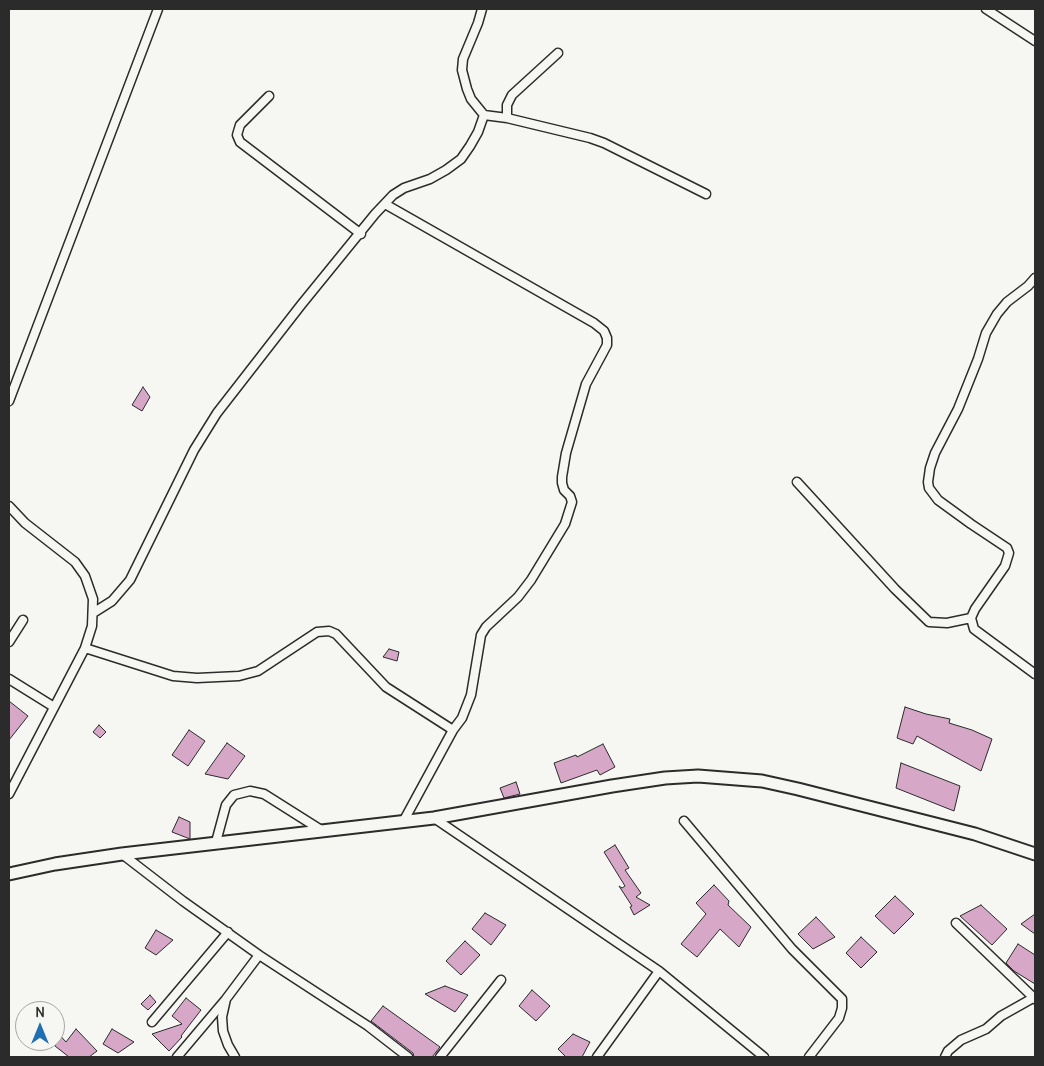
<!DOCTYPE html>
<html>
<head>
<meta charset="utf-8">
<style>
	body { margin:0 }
	#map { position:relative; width:1044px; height:1066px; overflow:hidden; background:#f6f6f2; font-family:Delius,sans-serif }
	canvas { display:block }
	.frame { position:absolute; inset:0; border:10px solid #2b2b2b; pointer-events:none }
	.north { position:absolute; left:15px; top:1001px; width:50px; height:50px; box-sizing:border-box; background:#f6f6f2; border:1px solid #a5a5a2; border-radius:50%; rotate:0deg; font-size:14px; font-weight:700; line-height:20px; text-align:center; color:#2b2b2b }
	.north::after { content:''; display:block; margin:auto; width:18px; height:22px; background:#1f6fb2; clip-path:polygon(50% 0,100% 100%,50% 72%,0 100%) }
</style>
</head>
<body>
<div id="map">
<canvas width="1044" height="1066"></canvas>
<div class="frame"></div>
<div class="north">N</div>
</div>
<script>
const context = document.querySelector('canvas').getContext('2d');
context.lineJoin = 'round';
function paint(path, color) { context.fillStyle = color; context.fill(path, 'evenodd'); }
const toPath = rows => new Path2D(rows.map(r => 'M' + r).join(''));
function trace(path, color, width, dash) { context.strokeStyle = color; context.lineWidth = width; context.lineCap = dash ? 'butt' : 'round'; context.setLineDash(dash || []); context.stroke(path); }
const building = toPath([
	[143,387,150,397,142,411,132,405,143,387],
	[389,649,399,652,397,661,383,657,389,649],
	[9,701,28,716,9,740,9,701],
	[905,707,926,714,950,719,949,723,972,730,992,739,981,771,917,736,913,744,897,738,905,707],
	[99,725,106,732,100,738,93,732,99,725],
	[189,730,205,741,188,766,172,755,189,730],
	[227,743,245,756,228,779,205,774,227,743],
	[603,744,615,767,600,775,597,770,561,783,554,763,576,755,577,757,603,744],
	[901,763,960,786,954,811,896,788,901,763],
	[516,782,520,794,504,798,500,788,516,782],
	[179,817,190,822,190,839,172,832,179,817],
	[615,845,629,868,625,870,641,893,636,897,650,905,634,915,630,907,632,906,619,886,622,888,625,886,604,852,615,845],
	[714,885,729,901,728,905,751,927,739,947,720,929,697,957,681,944,706,914,696,903,714,885],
	[895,896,914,914,894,934,875,916,895,896],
	[981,905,1007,929,992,945,960,916,981,905],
	[485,913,506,925,491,945,472,929,485,913],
	[1035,914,1035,934,1021,924,1035,914],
	[816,917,835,937,813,949,798,934,816,917],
	[156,930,173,940,156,955,145,948,156,930],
	[861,937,877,952,861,968,846,953,861,937],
	[465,941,480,955,461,975,446,961,465,941],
	[1018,944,1035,955,1035,984,1014,971,1006,963,1018,944],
	[445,986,468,995,455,1012,425,994,445,986],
	[532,990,550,1006,536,1021,519,1006,532,990],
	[150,995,156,1002,148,1010,141,1004,150,995],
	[186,998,201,1010,181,1036,182,1037,169,1051,152,1034,182,1024,172,1016,186,998],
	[383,1006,440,1047,432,1057,414,1057,413,1053,371,1021,383,1006],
	[76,1029,97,1051,89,1057,69,1057,55,1046,55,1030,66,1042,76,1029],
	[112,1029,134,1042,118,1053,103,1044,112,1029],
	[573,1034,590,1042,582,1057,566,1057,558,1049,573,1034]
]);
paint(building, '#d6a7c7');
trace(building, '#2b2b2b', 1);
const street = toPath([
	[986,9,1035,41],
	[269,96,240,125,237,135,240,142,361,234],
	[484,115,507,118,590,138,604,143,706,194],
	[507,118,507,105,512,95,558,53],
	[385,204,594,323,604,331,607,338,607,345,586,384,566,453,562,477,562,483,564,490,570,496,572,502,565,524,531,580,518,597,486,627,481,635,471,695,462,718,453,730,403,822],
	[1035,278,1028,286,1007,302,997,314,986,333,978,359,958,409,935,453,930,468,928,482,929,488,938,500,971,524,1007,548,1009,553,1005,566,975,609,971,618,974,629,1035,674],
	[9,401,158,9],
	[797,482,895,589,929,622,947,623,971,618],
	[9,506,25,523,75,562,85,576,93,599,92,626,85,648,9,794],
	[93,613,112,601,130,580,194,450,217,413,301,305,375,214,393,195,404,188,430,179,446,170,461,159,470,146,478,132,484,115,471,99,467,89,462,70,463,59,478,23,482,9],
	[9,642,23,620],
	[85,648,173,676,197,678,239,676,258,671,317,632,329,631,336,634,386,687,453,730],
	[9,679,54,707],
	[434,818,659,971,764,1057],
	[684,821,792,949,842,999,842,1008,839,1018,809,1057],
	[216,842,226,805,234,795,250,791,264,794,321,830],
	[122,854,183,901,259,955,368,1026,408,1057],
	[956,923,1035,999],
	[152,1022,228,932],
	[177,1057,226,999],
	[235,1057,228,1045,223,1031,222,1017,226,999,259,955],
	[440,1057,501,980],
	[597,1057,659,971],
	[945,1057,948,1051,961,1040,986,1029,1001,1016,1033,998]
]);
const secondary = toPath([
	[9,874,55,864,122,854,434,818,612,786,665,778,698,776,762,781,798,789,975,834,1035,854]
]);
trace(street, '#2b2b2b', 11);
trace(secondary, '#2b2b2b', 15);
trace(street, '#f6f6f2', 8);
trace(secondary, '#f6f6f2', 11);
</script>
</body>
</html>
